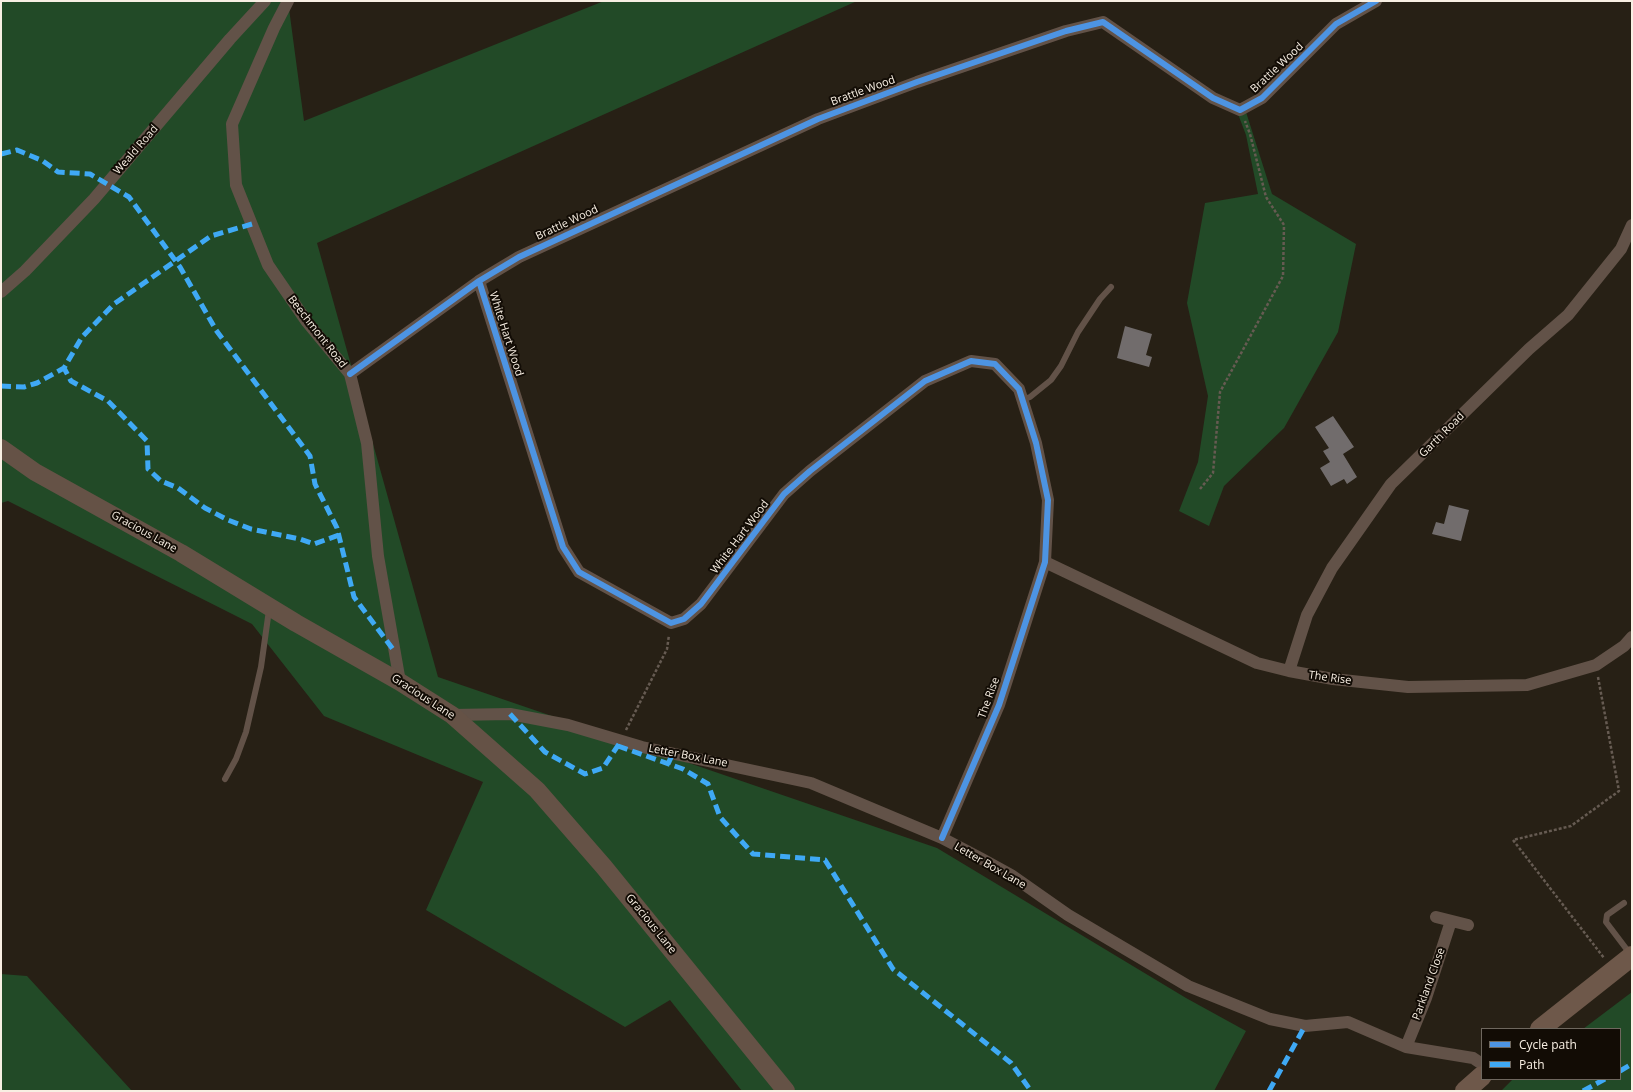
<!DOCTYPE html>
<html>
<head>
<meta charset="utf-8">
<style>
	body { margin:0 }
	#map { position:relative; width:1633px; height:1092px; overflow:hidden; background:#272015; font-family:"Open Sans",sans-serif }
	canvas { display:block }
	.frame { position:absolute; inset:0; border:2px solid #f8efe3; pointer-events:none }
	.legend { position:absolute; left:1481px; top:1028px; width:140px; height:52px; box-sizing:border-box; background:#120c05; border:1px solid #6e675e; margin:0; padding:5px 7px; list-style:none; font-size:12px; color:#f8efe3 }
	.legend li { display:flex; align-items:center; gap:8px; height:20px }
	.legend b { width:20px; border:1px solid #6e675e }
</style>
</head>
<body>
<div id="map">
<canvas width="1633" height="1092"></canvas>
<div class="frame"></div>
<ul class="legend">
<li><b style="height:5px;background:#4d94e3"></b>Cycle path</li>
<li><b style="height:5px;background:#3fa9f5"></b>Path</li>
</ul>
</div>
<script>
const context = document.querySelector('canvas').getContext('2d');
context.lineJoin = 'round';
function paint(path, color) { context.fillStyle = color; context.fill(path, 'evenodd'); }
const toPath = rows => new Path2D(rows.map(r => 'M' + r).join(''));
function trace(path, color, width, dash) { context.strokeStyle = color; context.lineWidth = width; context.lineCap = dash ? 'butt' : 'round'; context.setLineDash(dash || []); context.stroke(path); }
function drawText(font, color, halo, rows, align = 'center') {
  context.font = font + ' "Open Sans",sans-serif'; context.lineWidth = 4; context.setLineDash([]); context.textBaseline = 'middle'; context.strokeStyle = halo; context.fillStyle = color; for (const [text, x, y, turn = 0] of rows) {
    context.save(); context.translate(x, y); context.rotate((+turn || 0) * Math.PI / 180); context.textAlign = isNaN(turn) ? turn : align; if (halo) context.strokeText(text, 0, 0); context.fillText(text, 0, 0); context.restore();
  }
}
paint(toPath([
	[1,1,288,1,304,121,604,1,857,1,317,243,438,677,937,848,1186,998,1246,1031,1214,1091,742,1091,670,1000,625,1027,426,910,483,782,324,716,252,624,8,501,1,503],
	[1246,112,1272,194,1356,244,1338,332,1284,428,1224,486,1209,526,1179,511,1198,462,1208,396,1187,303,1205,203,1258,194,1246,135,1238,114],
	[1,974,27,976,132,1091,1,1091],
	[1632,992,1632,1091,1501,1091,1513,1079,1620,1079,1620,1029,1583,1029]
]), '#224a27');
paint(toPath([
	[1125,326,1152,334,1146,355,1152,357,1149,367,1117,358],
	[1333,416,1354,447,1343,454,1357,477,1347,484,1344,479,1331,486,1320,468,1330,462,1323,451,1329,448,1315,427],
	[1449,505,1469,510,1461,541,1432,534,1436,522,1444,524]
]), '#716c6c');
trace(toPath([
	[1200,489,1213,473,1220,392,1283,276,1284,225,1266,197,1250,134,1245,121],
	[1598,677,1619,791,1571,826,1513,840,1604,958],
	[626,730,667,649,669,635]
]), '#665b52', 2.5, [3, 2]);
trace(toPath([
	[1022,400,1030,397,1051,380,1061,366,1078,332,1100,299,1111,287],
	[225,779,236,759,246,732,261,667,269,610],
	[1624,903,1607,915,1606,922,1631,955]
]), '#625248', 6);
trace(toPath([
	[288,1,274,28,232,124,236,185,268,265,307,322,350,374,367,443,378,556,400,682],
	[479,281,563,547,579,572,671,623,684,619,701,604,784,494,810,471,925,381,971,361,995,364,1019,389,1036,443,1048,500,1045,562,999,705,942,838],
	[1,292,25,271,94,199,230,39,265,1],
	[350,374,479,281,519,257,818,119,917,82,1066,31,1103,22,1213,98,1240,110,1262,98,1336,24,1376,1],
	[1045,562,1257,663,1289,671,1333,679,1408,687,1527,685,1596,665,1624,646,1632,637],
	[1289,671,1307,615,1332,568,1391,484,1529,349,1568,315,1621,249,1632,225],
	[452,715,510,714,568,725,642,747,811,783,942,838,982,859,1011,875,1068,915,1188,986,1270,1019,1305,1026,1348,1022,1406,1047,1473,1058,1482,1064],
	[1436,917,1468,925],
	[1406,1047,1426,998,1451,921]
]), '#625248', 12);
trace(toPath([
	[1,448,35,472,181,553,296,623,400,682,452,715,537,790,604,867,786,1091]
]), '#655246', 18);
trace(toPath([
	[1540,1029,1632,956],
	[1465,1091,1482,1076]
]), '#6e584a', 20);
trace(toPath([
	[1,154,17,150,43,161,58,172,90,174,129,197,180,267,216,330,310,456,315,484,337,528,354,597,395,652],
	[252,224,211,236,114,304,82,337,64,368,71,381,108,401,147,441,148,469,161,481,178,488,205,508,228,520,251,529,300,539,314,544,339,535],
	[1,386,24,387,37,383,64,368],
	[510,714,545,752,585,774,603,768,621,741],
	[618,746,683,769,708,784,720,817,753,854,825,860,893,969,1011,1063,1031,1091],
	[668,764,673,753],
	[1620,1071,1632,1064],
	[1269,1091,1305,1026],
	[1583,1091,1605,1079]
]), '#3fa9f5', 5, [10, 5]);
trace(toPath([
	[479,281,563,547,579,572,671,623,684,619,701,604,784,494,810,471,925,381,971,361,995,364,1019,389,1036,443,1048,500,1045,562,999,705,942,838],
	[350,374,479,281,519,257,818,119,917,82,1066,31,1103,22,1213,98,1240,110,1262,98,1336,24,1376,1]
]), '#4d94e3', 6);
drawText('11px', '#f8efe3', '#120c05', [
	["Brattle Wood",1277,68,-43],
	["Brattle Wood",863,91,-20],
	["Weald Road",136,150,-49],
	["Brattle Wood",567,223,-25],
	["Beechmont Road",317,332,52],
	["White Hart Wood",506,334,72],
	["Garth Road",1442,435,-45],
	["Gracious Lane",144,532,29],
	["White Hart Wood",740,537,-53],
	["The Rise",1330,678,8],
	["Gracious Lane",423,697,33],
	["The Rise",989,698,-70],
	["Letter Box Lane",688,756,11],
	["Letter Box Lane",990,866,30],
	["Gracious Lane",651,924,51],
	["Parkland Close",1429,984,-70]
]);
</script>
</body>
</html>
